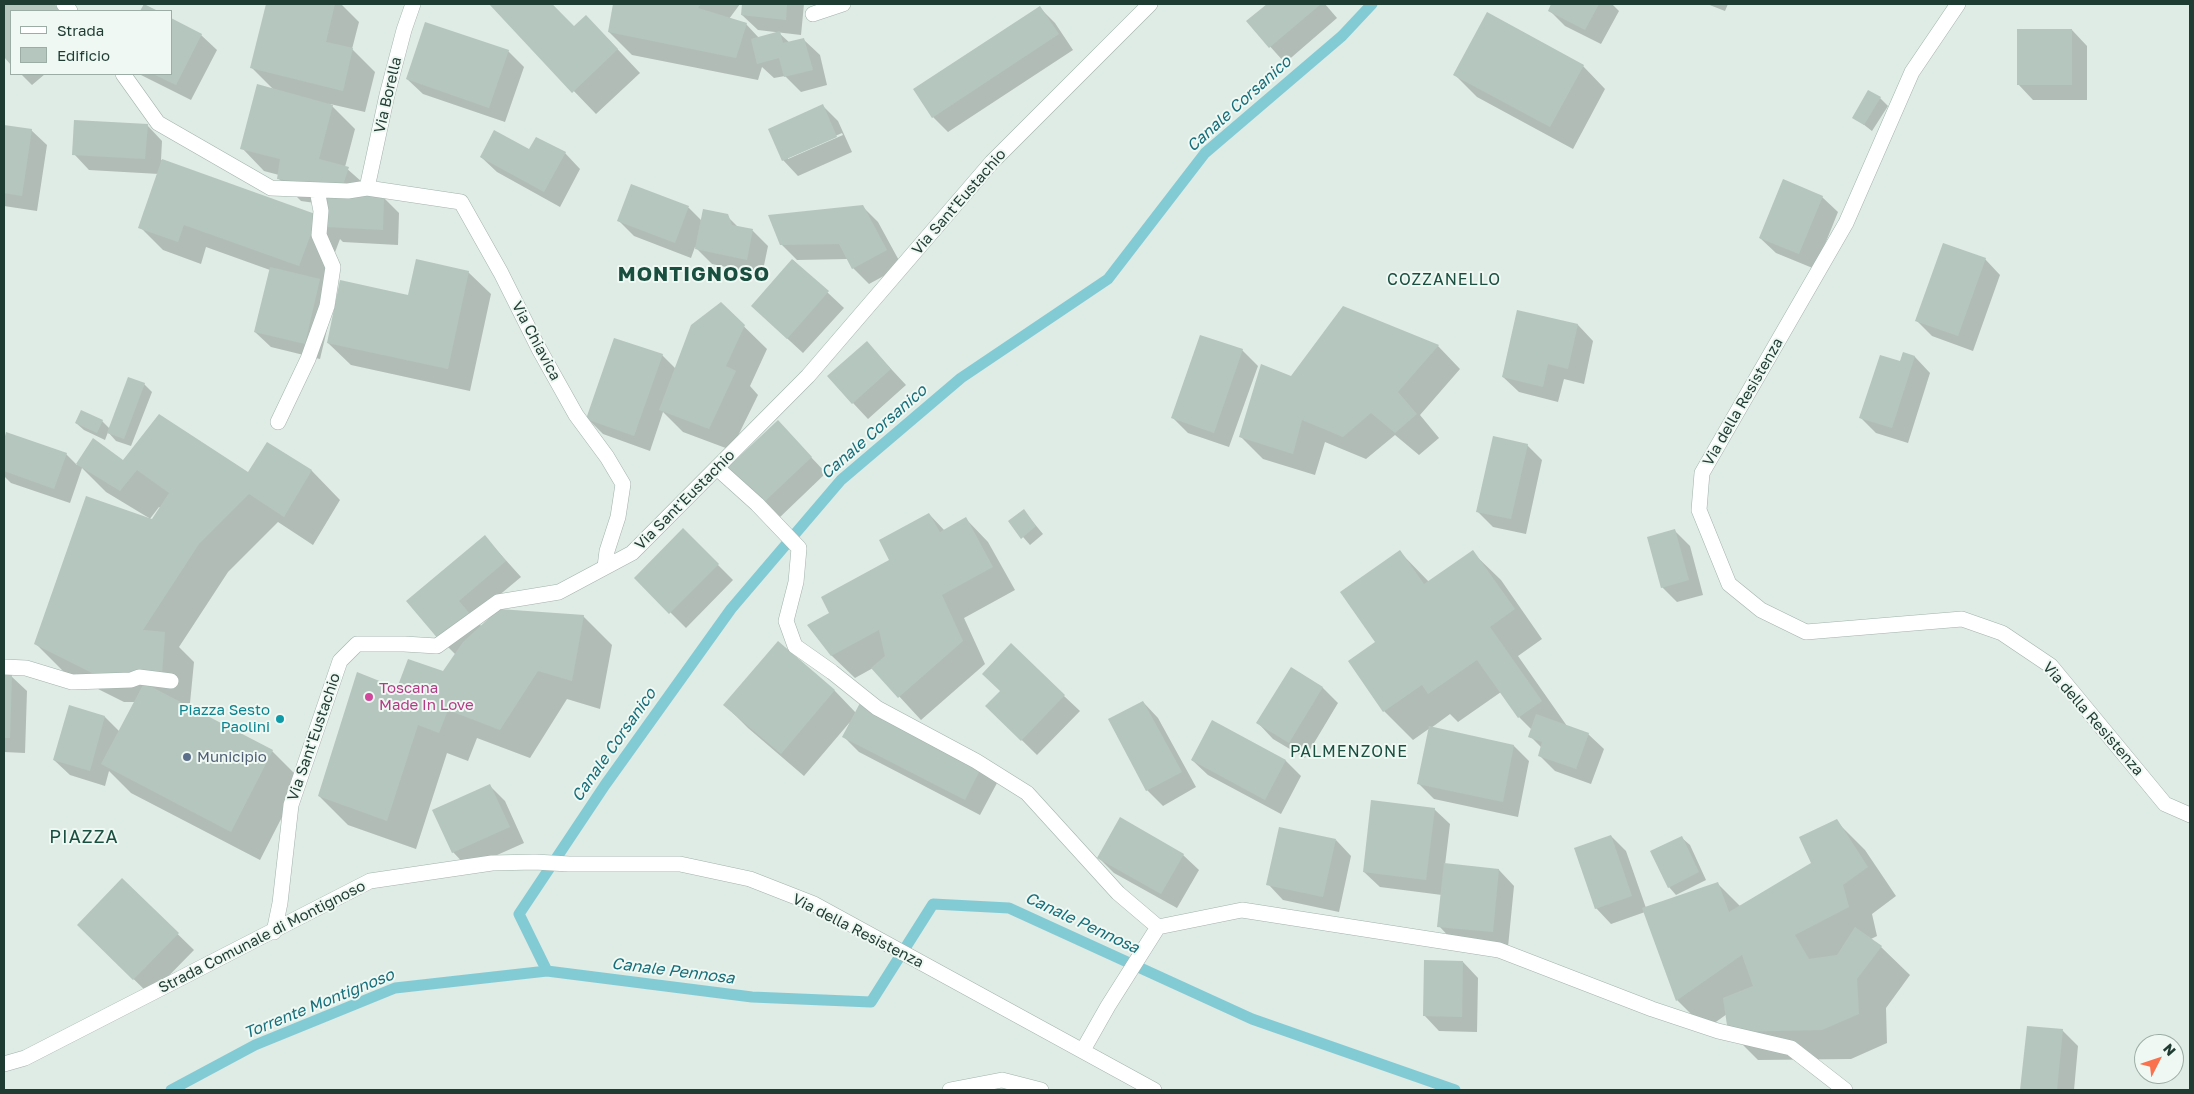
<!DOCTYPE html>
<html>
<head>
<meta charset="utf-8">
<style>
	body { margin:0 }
	#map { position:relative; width:2194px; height:1094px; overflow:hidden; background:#dfebe5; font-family:"Golos Text",sans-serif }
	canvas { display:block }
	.frame { position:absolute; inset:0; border:5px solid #1f3c33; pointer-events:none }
	.legend { position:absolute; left:10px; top:10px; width:162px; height:65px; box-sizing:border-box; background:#eff8f3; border:1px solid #9cada6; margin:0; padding:6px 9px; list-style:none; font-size:15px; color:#1f3c33 }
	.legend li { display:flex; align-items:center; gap:10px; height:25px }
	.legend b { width:25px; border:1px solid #9cada6 }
	.north { position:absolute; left:2134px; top:1034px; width:50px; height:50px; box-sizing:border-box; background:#eff8f3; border:1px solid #9cada6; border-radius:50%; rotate:49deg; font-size:14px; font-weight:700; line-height:20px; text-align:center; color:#1f3c33 }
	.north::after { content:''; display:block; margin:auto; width:18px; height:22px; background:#fa714d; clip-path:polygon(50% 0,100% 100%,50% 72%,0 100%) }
</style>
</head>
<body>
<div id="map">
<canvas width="2194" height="1094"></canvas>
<div class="frame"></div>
<ul class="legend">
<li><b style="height:6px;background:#fff"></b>Strada</li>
<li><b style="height:14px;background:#b4c6be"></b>Edificio</li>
</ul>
<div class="north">N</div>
</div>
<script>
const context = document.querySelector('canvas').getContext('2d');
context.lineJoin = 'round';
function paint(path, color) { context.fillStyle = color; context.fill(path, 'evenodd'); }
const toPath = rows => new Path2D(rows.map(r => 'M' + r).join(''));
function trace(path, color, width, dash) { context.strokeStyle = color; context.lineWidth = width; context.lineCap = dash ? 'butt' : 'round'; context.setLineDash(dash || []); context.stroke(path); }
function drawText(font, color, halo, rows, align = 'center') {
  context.font = font + ' "Golos Text",sans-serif'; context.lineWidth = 4; context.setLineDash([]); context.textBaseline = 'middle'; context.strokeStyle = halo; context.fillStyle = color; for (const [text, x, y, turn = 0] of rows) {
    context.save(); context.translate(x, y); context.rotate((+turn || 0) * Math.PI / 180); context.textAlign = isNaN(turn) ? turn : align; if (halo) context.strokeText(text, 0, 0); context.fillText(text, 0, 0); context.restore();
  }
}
paint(toPath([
	[4,4,54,4,61,11,11,11,11,63,4,55],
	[267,4,341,4,359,22,352,49,375,72,365,112,330,104,355,129,345,167,371,190,369,197,384,198,399,213,398,245,343,242,340,239,323,284,335,296,320,359,271,347,255,332,270,270,206,247,201,264,163,250,140,227,159,174,89,170,74,154,147,125,162,141,161,160,317,216,329,205,301,201,278,178,279,175,264,171,242,148,274,90,251,67],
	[490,4,552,4,574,27,608,39,640,73,596,114],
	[615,4,740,4,729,19,746,24,759,38,779,33,790,43,804,40,820,55,827,85,801,92,785,76,774,78,762,67,758,80,632,55,609,32],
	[743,4,804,4,801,35,758,30,742,15],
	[1269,4,1325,4,1337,18,1285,63,1248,22],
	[1553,4,1612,4,1619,11,1601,44,1565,26,1549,10],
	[1707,4,1728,4,1725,11],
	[1039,7,1055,23,1073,50,948,132,933,117],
	[2072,30,2087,46,2087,100,2033,100,2018,84],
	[201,35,217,50,191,100,139,74,171,74],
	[508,51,524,67,505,122,423,94,407,79],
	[1583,66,1605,89,1573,149,1477,97,1455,75],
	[21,74,45,74,32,85],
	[1880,98,1888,106,1872,131,1854,117],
	[823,106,838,121,852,152,798,176,783,160],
	[842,133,843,135,788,159,788,157],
	[4,126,31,130,47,145,37,211,4,206],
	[529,151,565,153,580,169,560,207,497,172,481,157],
	[632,185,689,208,702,221,727,216,739,228,753,231,768,246,762,275,712,264,695,247,691,258,634,236,618,220],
	[1822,197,1838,212,1815,269,1776,253,1760,238],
	[863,207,878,222,902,266,869,284,853,268,848,259,797,260,781,244],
	[1985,259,2000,275,1973,351,1932,336,1916,320],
	[793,260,844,308,803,353,752,306],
	[468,272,491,294,470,391,351,365,328,343,409,296],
	[721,304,767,349,750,386,758,395,731,450,683,432,663,412,650,451,603,434,587,418,662,355,676,369],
	[1343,307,1438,346,1460,369,1420,415,1439,438,1419,455,1395,435,1366,459,1325,442,1315,475,1263,459,1241,437,1292,378],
	[1518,312,1578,325,1593,341,1584,384,1564,379,1558,402,1519,392,1503,377],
	[867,343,906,385,868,419,853,403],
	[1242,350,1258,366,1229,447,1188,433,1173,418],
	[1903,353,1915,357,1930,373,1908,443,1876,433,1861,418,1900,363],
	[144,384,152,392,131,446,116,441,108,432,105,440,84,430,76,423,102,421,110,429],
	[7,434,66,454,77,465,93,440,123,461,248,474,267,443,312,471,340,500,313,545,278,522,228,572,179,647,194,662,190,703,180,703,272,751,301,780,260,860,131,793,109,771,105,786,70,775,54,760,70,707,105,717,120,732,135,702,124,702,64,672,35,643,149,518,106,492,82,468,70,503,11,483,4,476,4,443],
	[159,507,161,508,152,521,149,520],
	[793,438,826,473,778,519,763,503],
	[1527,445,1542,460,1526,534,1493,527,1477,511],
	[1024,511,1043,534,1030,545,1010,522],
	[929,514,945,531,966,519,988,542,1015,590,964,618,985,664,921,720,873,668,855,678,832,656,809,625,831,614,891,560],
	[683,530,733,580,686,628,636,578],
	[1675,531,1690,546,1703,595,1677,602,1662,587],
	[485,537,521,577,473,617,482,627,583,616,612,645,600,709,567,699,530,758,477,738,468,761,447,753,416,849,348,825,319,796,398,689,443,673,456,655,440,639],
	[1399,551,1429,582,1472,552,1501,580,1542,639,1518,656,1567,726,1588,734,1604,749,1591,784,1555,771,1539,755,1542,748,1530,736,1532,730,1519,717,1501,692,1458,722,1450,714,1431,728,1514,746,1529,761,1518,817,1434,799,1418,783,1430,728,1413,740,1384,711,1377,643],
	[778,643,835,691,856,713,982,767,997,783,980,815,859,752,844,737,850,722,804,776,748,728,725,705],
	[1292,669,1323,688,1338,703,1305,758,1273,739,1258,723],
	[4,676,11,676,27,691,25,753,4,752],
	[1001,691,1064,696,1080,711,1037,755,987,706],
	[1143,702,1158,718,1196,787,1163,806,1147,790],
	[1213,722,1286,761,1301,776,1281,814,1208,775,1192,760],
	[489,785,505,801,524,843,468,868,453,852],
	[1434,809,1450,824,1445,865,1499,870,1514,886,1508,947,1454,942,1439,926,1442,895,1380,887,1364,872],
	[1836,821,1865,850,1896,896,1872,914,1877,936,1871,939,1881,947,1910,975,1886,1008,1887,1043,1851,1059,1758,1060,1729,1031,1727,1014,1706,1029,1677,1000,1645,912,1611,924,1596,908,1611,836,1626,851,1646,908,1717,883,1741,907,1813,864],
	[1682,838,1690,845,1706,880,1676,895,1669,887],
	[1336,840,1351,856,1339,912,1283,900,1268,884],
	[1183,855,1199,870,1177,908,1114,873,1099,858],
	[122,880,194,950,150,995,78,925],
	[1463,962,1478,978,1477,1032,1439,1031,1424,1015],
	[2028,1027,2063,1031,2078,1046,2074,1090,2022,1090]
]), '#0003');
trace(toPath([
	[547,971,519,914,605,785,731,609,841,480,961,378,1108,279,1205,153,1342,36,1372,4],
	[171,1090,255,1045,395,988,547,971,752,997,871,1002,933,904,1009,908,1252,1019,1455,1090]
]), '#83cbd4', 11);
paint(toPath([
	[4,4,54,4,61,11,11,11,11,65,4,57],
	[144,4,158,11,140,11],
	[266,4,335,4,326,42,353,48,343,91,250,68],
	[489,4,552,4,574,26,586,15,618,49,572,93],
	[613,4,701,4,698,8,747,23,736,58,608,32],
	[742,4,787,4,786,20,741,15],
	[1267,4,1321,4,1269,48,1246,21],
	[1551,4,1599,4,1585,30,1548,11],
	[1040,6,1059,34,932,118,913,89],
	[1487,12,1584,65,1550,127,1453,75],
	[171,18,202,34,176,85,153,74,171,74],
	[425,22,509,50,489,108,406,79],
	[2017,29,2072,29,2072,85,2017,85],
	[780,31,783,43,804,38,813,70,784,77,779,58,757,64,751,39],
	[257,84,333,105,319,159,349,167,342,188,277,179,280,159,240,149],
	[1868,90,1881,97,1864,125,1852,118],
	[823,104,837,137,782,161,768,129],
	[74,120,148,124,145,159,72,155],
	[4,125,32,129,22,196,4,193],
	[494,130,529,149,536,137,566,152,544,192,480,157],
	[162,159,318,215,299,266,184,225,178,242,138,228],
	[1783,179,1823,196,1799,254,1759,238],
	[631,184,689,206,675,243,617,221],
	[328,193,384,197,383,230,326,227],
	[863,205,887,250,852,269,839,244,780,245,768,215],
	[703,209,728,214,732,225,753,229,747,260,695,249],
	[1943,243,1986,258,1958,336,1915,321],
	[416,259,469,271,448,369,327,343,340,280,408,295],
	[792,259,829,291,787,339,751,306],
	[270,267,320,279,305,344,254,332],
	[721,302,745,325,726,366,736,371,709,429,659,410,691,325],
	[1343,306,1439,345,1398,392,1417,414,1395,433,1371,413,1343,437,1302,420,1293,454,1239,437,1261,364,1291,376],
	[1517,310,1578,324,1568,369,1548,364,1543,387,1502,377],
	[1200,335,1243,349,1214,433,1171,418],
	[614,338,663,354,634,436,586,419],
	[867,341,891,369,852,404,827,376],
	[1903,352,1915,356,1892,428,1859,418,1880,355,1900,361],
	[128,377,145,383,124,439,107,433],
	[81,410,103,420,97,433,75,423],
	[159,414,248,472,267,442,312,470,284,517,249,494,199,544,143,630,165,632,162,675,94,674,34,644,86,496,152,519,169,493,137,470,120,491,76,464,93,438,123,460],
	[778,420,812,457,762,504,727,468],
	[6,432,67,453,54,489,4,471,4,440],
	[1493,436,1528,444,1511,519,1476,512],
	[1024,509,1036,526,1021,539,1008,521],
	[929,513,940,532,966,517,993,567,942,595,963,641,898,698,871,668,885,656,879,630,831,656,807,625,829,613,821,597,889,560,879,540],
	[683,528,719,564,669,614,634,578],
	[1675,529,1689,580,1661,588,1647,537],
	[485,535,506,561,459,601,470,614,439,640,406,601],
	[1400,550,1424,584,1473,550,1515,609,1490,627,1542,701,1518,718,1477,660,1428,694,1422,685,1383,712,1348,661,1375,642,1340,592],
	[499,609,584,615,572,681,538,671,500,730,448,710,439,733,418,725,387,821,318,796,357,672,397,688,408,659,443,671,463,642],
	[778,641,835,690,781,754,723,705],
	[1011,643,1065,695,1021,741,985,706,1000,691,982,674],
	[1291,667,1323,687,1289,743,1256,723],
	[4,674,12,675,10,738,4,738],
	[144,683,273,750,231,832,101,764],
	[1143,701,1182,772,1146,791,1108,719],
	[860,703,982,766,965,800,842,737],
	[69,705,105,716,90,771,53,760],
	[1536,714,1589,733,1576,769,1538,756,1542,742,1528,737],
	[1212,720,1286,760,1265,800,1191,760],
	[1429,726,1514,745,1503,802,1417,784],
	[490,784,510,827,452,853,432,810],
	[1371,800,1435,808,1426,880,1363,872],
	[1120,817,1184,854,1161,894,1097,858],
	[1837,819,1868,867,1843,885,1849,907,1795,935,1809,959,1837,955,1855,927,1882,946,1857,979,1859,1014,1822,1030,1728,1032,1723,998,1753,986,1742,955,1676,1001,1642,908,1718,882,1729,912,1811,863,1799,837],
	[1279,827,1336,839,1323,897,1266,885],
	[1611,835,1632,896,1595,909,1574,848],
	[1682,836,1699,872,1668,888,1650,851],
	[1444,863,1499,869,1493,932,1437,927],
	[122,878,179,933,133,980,77,925],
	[1424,960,1463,961,1462,1017,1423,1016],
	[2027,1026,2063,1029,2057,1090,2020,1090]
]), '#b4c6be');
const minor = toPath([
	[64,4,70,11],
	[1958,4,1912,72,1846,223,1702,473,1699,510,1729,584,1761,610,1806,632,1962,619,2002,633,2051,666,2165,804,2190,815],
	[813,14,843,4],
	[123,74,158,123,271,188,348,191,367,188,461,202,501,273,539,349,576,415,607,457,623,484,618,517,607,551,605,567],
	[367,188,387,95,404,30,413,4],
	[278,422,308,359,327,306,333,267,319,235,321,211,317,190],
	[717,468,757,504,799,548,796,582,786,621,795,646,832,672,877,708,976,761,1027,793,1118,893,1158,927],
	[4,667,26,668,72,682,131,680,139,677,171,681],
	[274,932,280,903,291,805,340,661,357,644,404,644,437,646,498,602,559,592,632,553,808,376,992,162,1150,4],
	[1083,1050,1108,1006,1158,927,1242,910,1499,950,1652,1009,1718,1031,1791,1048,1845,1090],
	[4,1064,25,1058,370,881,492,863,535,862,569,864,680,864,750,879,814,904,1154,1090],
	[950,1090,1002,1080,1041,1090]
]);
trace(minor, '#a2b3ac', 16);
trace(minor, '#fff', 15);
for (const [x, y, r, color] of [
	[369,697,5,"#d1479c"],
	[280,719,5,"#0f9aa8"],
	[187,757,5,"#5c6f8a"]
]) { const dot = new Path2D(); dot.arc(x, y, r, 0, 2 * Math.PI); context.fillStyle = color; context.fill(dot); trace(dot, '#eff8f3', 2); }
drawText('15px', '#1f3c33', '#eff8f3', [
	["Via Borella",388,95,-77],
	["Via Sant'Eustachio",959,202,-49],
	["Via Chiavica",536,341,62],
	["Via della Resistenza",1743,402,-60],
	["Via Sant'Eustachio",685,500,-45],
	["Via della Resistenza",2093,719,49],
	["Via Sant'Eustachio",314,737,-71],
	["Via della Resistenza",858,931,27],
	["Strada Comunale di Montignoso",262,937,-27]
]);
drawText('15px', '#b23c85', '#eff8f3', [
	["Toscana",379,688],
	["Made In Love",379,705]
], 'left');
drawText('15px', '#0d838f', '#eff8f3', [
	["Piazza Sesto",270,710],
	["Paolini",270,727]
], 'right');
drawText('15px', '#4e5e75', '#eff8f3', [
	["Municipio",197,757]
], 'left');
drawText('italic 16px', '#166e7b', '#eff8f3', [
	["Canale Corsanico",1239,104,-42],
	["Canale Corsanico",874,432,-41],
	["Canale Corsanico",614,745,-55],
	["Canale Pennosa",1082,923,25],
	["Canale Pennosa",673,971,7],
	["Torrente Montignoso",319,1004,-22]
]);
context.letterSpacing = '1px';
drawText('16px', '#1a4f40', '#eff8f3', [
	["COZZANELLO",1444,280],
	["PALMENZONE",1349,752]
]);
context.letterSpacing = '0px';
context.letterSpacing = '1px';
drawText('18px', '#1a4f40', '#eff8f3', [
	["PIAZZA",84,837]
]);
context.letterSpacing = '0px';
context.letterSpacing = '1px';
drawText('bold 20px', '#1a4f40', '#eff8f3', [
	["MONTIGNOSO",694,275]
]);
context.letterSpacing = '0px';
</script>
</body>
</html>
